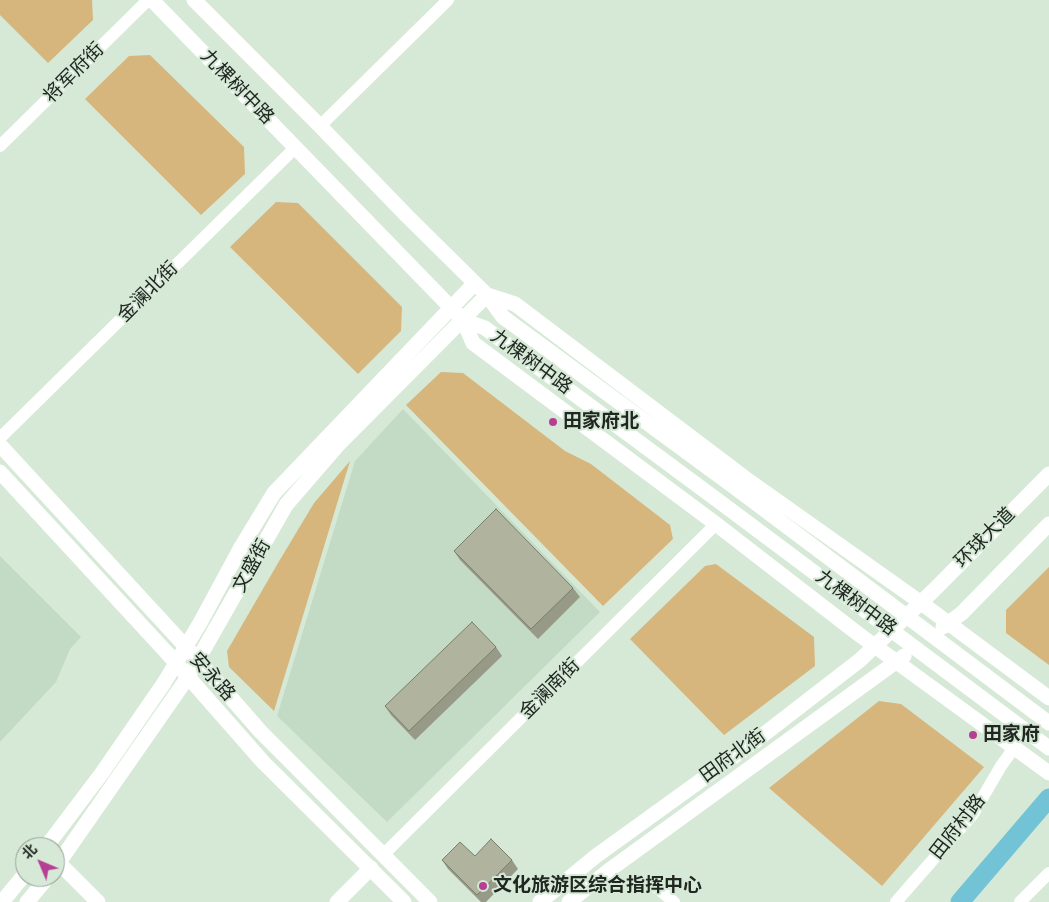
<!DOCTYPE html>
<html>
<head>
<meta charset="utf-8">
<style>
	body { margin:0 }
	#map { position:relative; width:1049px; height:902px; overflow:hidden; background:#d6e9d7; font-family:Karla,"Noto Sans SC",sans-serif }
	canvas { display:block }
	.north { position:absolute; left:15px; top:837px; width:50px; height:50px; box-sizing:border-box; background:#d6e9d7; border:1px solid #8d9b8e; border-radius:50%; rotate:315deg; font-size:14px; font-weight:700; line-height:20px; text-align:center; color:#202721 }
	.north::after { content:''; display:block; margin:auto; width:18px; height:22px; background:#b73f93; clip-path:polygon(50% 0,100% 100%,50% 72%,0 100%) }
</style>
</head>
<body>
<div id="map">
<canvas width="1049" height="902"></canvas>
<div class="north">北</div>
</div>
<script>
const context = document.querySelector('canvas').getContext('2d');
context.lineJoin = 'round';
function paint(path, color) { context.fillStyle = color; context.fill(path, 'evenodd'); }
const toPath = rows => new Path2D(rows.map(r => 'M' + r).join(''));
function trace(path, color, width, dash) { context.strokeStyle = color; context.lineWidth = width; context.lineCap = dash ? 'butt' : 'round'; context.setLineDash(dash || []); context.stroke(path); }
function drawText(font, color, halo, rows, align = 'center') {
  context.font = font + ' Karla,"Noto Sans SC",sans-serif'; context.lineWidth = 4; context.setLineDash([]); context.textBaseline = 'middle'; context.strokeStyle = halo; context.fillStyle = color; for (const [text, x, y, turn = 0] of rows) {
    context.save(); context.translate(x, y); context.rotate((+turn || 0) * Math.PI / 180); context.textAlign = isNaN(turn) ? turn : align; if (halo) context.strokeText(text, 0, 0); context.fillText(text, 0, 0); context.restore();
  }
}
paint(toPath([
	[403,409,600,612,387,822,277,716,355,461],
	[0,556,81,637,70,649,56,682,0,742]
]), '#c3dbc5');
paint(toPath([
	[0,0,92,0,93,20,48,63,0,15],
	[150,55,244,147,245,174,201,215,85,99,129,56],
	[276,202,298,203,402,307,401,331,358,374,230,247],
	[441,372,463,373,565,451,591,464,670,525,673,539,603,606,406,405],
	[350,461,274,711,229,667,227,651,278,563,314,503],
	[716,564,814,637,815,666,724,735,630,639,705,566],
	[1049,567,1049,665,1006,633,1006,610],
	[879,701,901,704,984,767,882,886,769,788]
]), '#d6b67d');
trace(toPath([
	[960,902,1049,798]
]), '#71c3d5', 19);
trace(toPath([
	[320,126,448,0],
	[0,146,148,0],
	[0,438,296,147],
	[384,854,716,524],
	[649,881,674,902],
	[896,902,973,814,1001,766,1014,748],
	[1020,902,1049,873]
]), '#fff', 12);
trace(toPath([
	[152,0,463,320,485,328,724,505,1049,748],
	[194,0,320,126,407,216,487,295,503,317,737,489,1049,723],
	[487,295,515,304,745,478,920,602,1049,698],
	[463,320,473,343,716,524,857,633,1049,773],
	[0,445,198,660,260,731,430,902],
	[0,472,168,654,263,762,404,902],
	[943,627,962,613,1049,524],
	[46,847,102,773,164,683,200,623,240,549,274,493,474,284],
	[59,863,98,902],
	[55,868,188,677,286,505,337,446,487,295],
	[2,902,25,874],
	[27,902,48,877],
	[337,902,371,868],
	[540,902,596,856,754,742,860,660,933,591,1049,474],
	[569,902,608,871,904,656]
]), '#fff', 15);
paint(toPath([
	[454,551,573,588,580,597,538,639,460,560],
	[496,647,502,656,415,740,391,715,385,706],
	[475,856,512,860,518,869,486,902,481,902,448,869,442,860]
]), '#979a87');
const building = toPath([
	[496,509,573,588,531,629,454,551,496,509],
	[472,622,496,647,409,731,385,706,472,622],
	[491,839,512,860,477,895,442,860,460,842,475,856,491,839]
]);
paint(building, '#b0b39d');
trace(building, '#7b7d6e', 1);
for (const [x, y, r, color] of [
	[553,422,5,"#b73f93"],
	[973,735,5,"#b73f93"],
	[483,886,5,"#b73f93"]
]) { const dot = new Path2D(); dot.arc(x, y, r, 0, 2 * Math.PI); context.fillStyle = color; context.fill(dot); trace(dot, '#d6e9d7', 2); }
drawText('19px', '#202721', '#d6e9d7', [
	["将军府街",74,73,-45],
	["九棵树中路",237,87,46],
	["金澜北街",148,292,-45],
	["九棵树中路",531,362,36],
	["环球大道",985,538,-45],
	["文盛街",252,566,-61],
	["九棵树中路",856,603,37],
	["安永路",212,677,48],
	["金澜南街",550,689,-45],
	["田府北街",733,756,-36],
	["田府村路",958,827,-52]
]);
drawText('bold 19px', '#202721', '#d6e9d7', [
	["田家府北",563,422],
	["田家府",983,735],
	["文化旅游区综合指挥中心",493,886]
], 'left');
</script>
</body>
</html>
